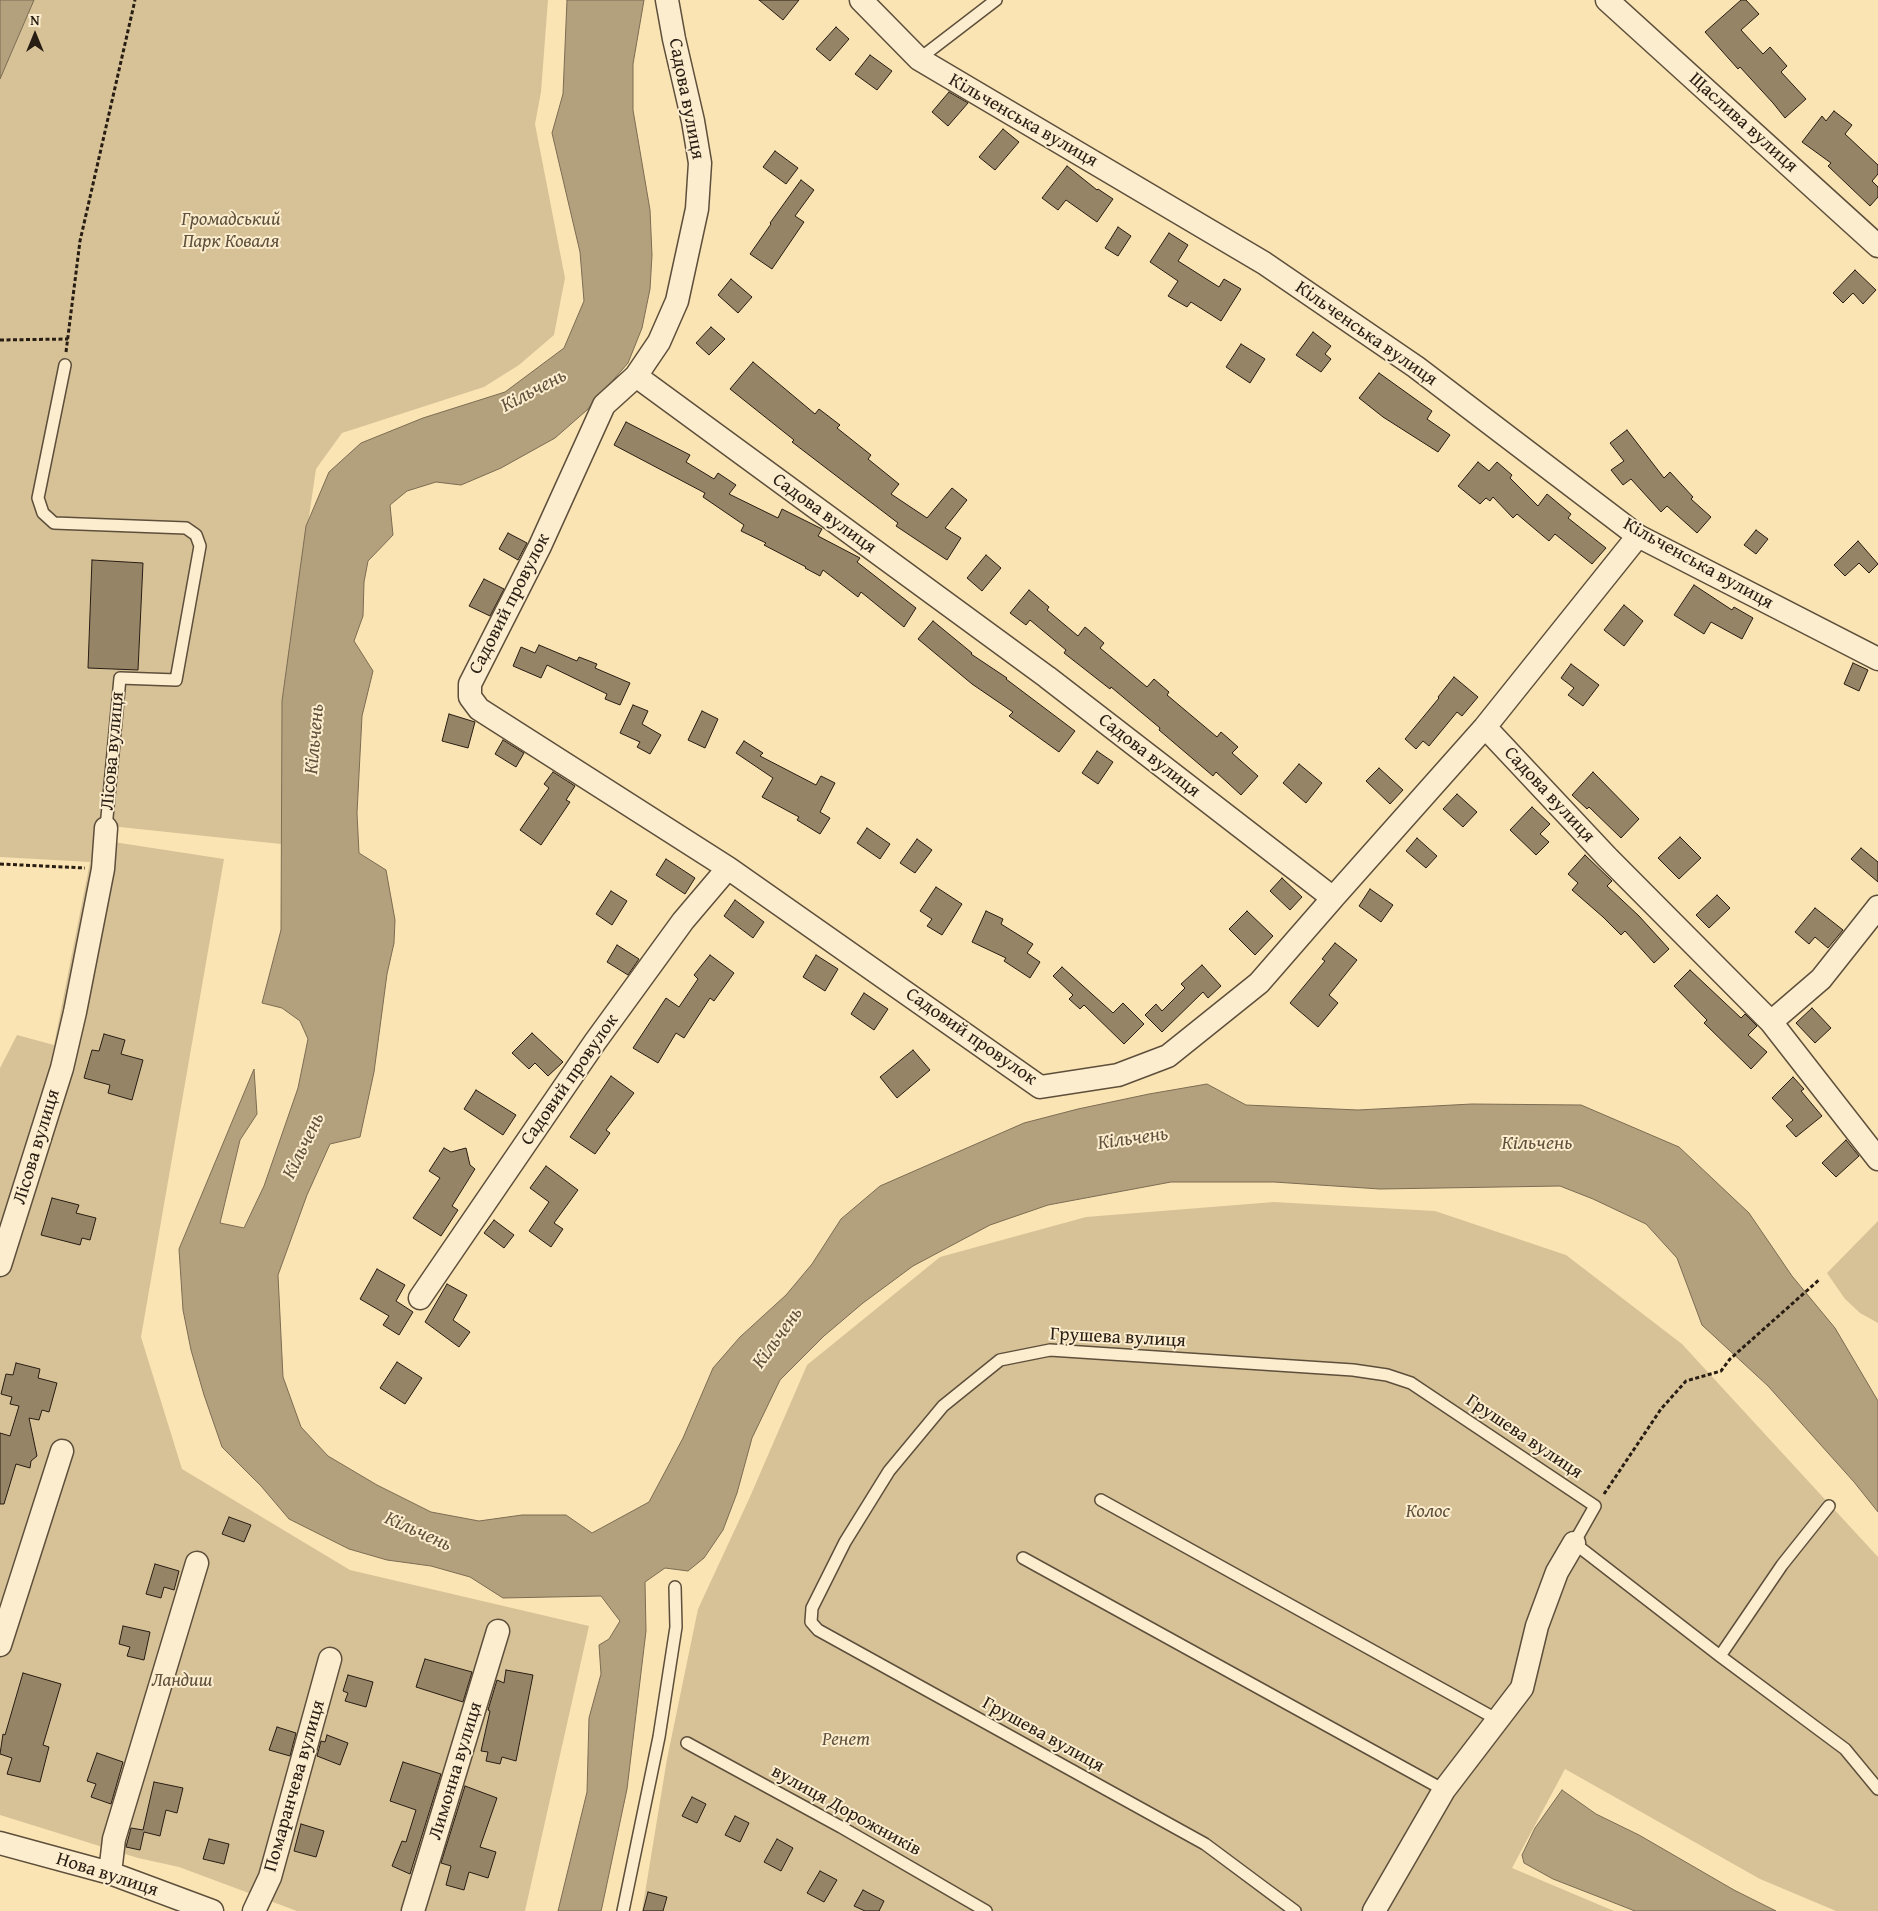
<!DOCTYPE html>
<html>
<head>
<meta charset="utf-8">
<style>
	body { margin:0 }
	#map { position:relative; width:1878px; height:1911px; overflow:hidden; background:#fbe4b3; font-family:"Gentium Book Plus",serif }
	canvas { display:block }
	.north { position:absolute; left:10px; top:10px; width:50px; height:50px; -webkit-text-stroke:4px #fcedce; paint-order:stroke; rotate:0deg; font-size:14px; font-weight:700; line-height:20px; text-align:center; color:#281d13 }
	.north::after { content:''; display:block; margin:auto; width:18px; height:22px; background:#281d13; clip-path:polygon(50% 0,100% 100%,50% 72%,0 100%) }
</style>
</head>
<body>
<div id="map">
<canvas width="1878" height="1911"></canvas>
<div class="north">N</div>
</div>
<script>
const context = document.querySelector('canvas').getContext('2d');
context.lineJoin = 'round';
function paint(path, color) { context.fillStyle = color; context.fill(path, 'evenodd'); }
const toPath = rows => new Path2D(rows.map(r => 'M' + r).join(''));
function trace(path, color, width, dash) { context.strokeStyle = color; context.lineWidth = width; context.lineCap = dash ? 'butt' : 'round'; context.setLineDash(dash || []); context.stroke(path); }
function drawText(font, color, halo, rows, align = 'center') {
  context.font = font + ' "Gentium Book Plus",serif'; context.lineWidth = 4; context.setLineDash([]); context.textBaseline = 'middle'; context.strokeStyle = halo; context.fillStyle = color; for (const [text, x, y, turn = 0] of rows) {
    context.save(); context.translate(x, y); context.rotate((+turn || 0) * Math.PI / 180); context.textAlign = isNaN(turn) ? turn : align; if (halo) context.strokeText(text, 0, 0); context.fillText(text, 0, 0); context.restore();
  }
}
paint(toPath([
	[34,0,548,0,541,92,535,124,565,278,554,335,519,365,484,387,342,433,316,469,282,701,281,844,110,826,107,841,224,859,141,1337,182,1469,350,1570,589,1626,525,1911,297,1911,179,1867,138,1858,0,1815,0,1068,17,1035,54,1045,90,862,0,857,0,79],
	[1274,1202,1435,1211,1566,1255,1682,1344,1878,1557,1878,1911,1836,1911,1760,1879,1565,1769,1512,1868,1614,1911,642,1911,667,1759,698,1609,749,1499,807,1365,940,1257,1086,1217],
	[1878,1221,1878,1323,1860,1313,1845,1299,1827,1273]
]), '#d7c298');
const water = toPath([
	[0,0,34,0,0,79,0,0],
	[567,0,644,0,633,64,633,110,650,210,652,255,650,289,642,328,628,363,587,410,555,438,501,468,461,485,436,482,407,491,390,505,393,535,368,561,364,582,363,616,354,641,373,671,362,716,357,813,359,853,386,870,395,920,394,943,387,974,374,1072,360,1137,330,1144,307,1195,278,1275,283,1377,301,1427,328,1456,377,1485,431,1512,479,1521,522,1515,566,1515,592,1533,649,1502,683,1438,713,1368,740,1337,786,1295,812,1264,841,1219,880,1186,1024,1123,1078,1109,1149,1094,1207,1084,1246,1105,1358,1110,1472,1104,1581,1105,1679,1147,1749,1213,1792,1276,1835,1328,1878,1401,1878,1512,1854,1482,1768,1386,1702,1325,1677,1258,1646,1224,1593,1199,1560,1186,1380,1189,1274,1182,1171,1182,1048,1205,990,1225,913,1266,863,1303,824,1336,780,1380,752,1438,737,1493,723,1530,704,1558,688,1571,665,1568,645,1582,646,1631,627,1789,602,1907,601,1911,558,1911,587,1792,589,1718,601,1674,599,1645,609,1639,620,1621,601,1596,503,1598,470,1577,431,1566,387,1560,349,1549,289,1519,261,1486,222,1447,204,1395,191,1350,183,1310,179,1249,254,1069,257,1114,240,1140,220,1223,244,1228,264,1186,298,1088,308,1039,300,1021,282,1008,262,1003,281,930,282,701,306,526,329,472,361,443,423,418,505,392,564,348,584,301,580,252,552,133,563,94,567,0],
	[1562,1790,1596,1814,1639,1835,1734,1890,1776,1911,1635,1911,1553,1879,1524,1863,1522,1855,1535,1828,1562,1790]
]);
paint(water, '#b3a07d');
trace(water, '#7b6c53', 1);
const building = toPath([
	[759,0,799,0,783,20,759,0],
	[1741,0,1746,0,1759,14,1741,30,1763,54,1770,47,1787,66,1781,72,1806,99,1785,118,1773,103,1740,67,1738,69,1705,32,1741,0],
	[836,27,849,39,830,61,816,49,836,27],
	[870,55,892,71,877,90,855,74,870,55],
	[949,92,968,103,948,126,932,112,949,92],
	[1834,111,1852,125,1845,134,1878,165,1878,174,1872,181,1878,187,1878,197,1870,206,1828,166,1831,163,1802,142,1822,116,1826,121,1834,111],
	[1003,129,1019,142,995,170,979,157,1003,129],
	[775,151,798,168,786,184,763,167,775,151],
	[1067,166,1097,190,1098,189,1113,199,1097,222,1066,200,1058,210,1042,198,1067,166],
	[801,180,814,190,795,216,804,222,772,269,750,254,771,224,770,223,801,180],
	[1118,227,1131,236,1118,256,1105,248,1118,227],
	[1169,233,1188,245,1178,261,1219,287,1224,279,1241,289,1221,321,1191,302,1187,307,1168,296,1178,281,1150,262,1169,233],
	[1855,270,1876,290,1863,304,1853,293,1843,303,1833,293,1855,270],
	[731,279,752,297,738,313,718,295,731,279],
	[711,327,725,339,709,355,696,343,711,327],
	[1313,332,1331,346,1325,354,1331,359,1321,372,1296,355,1313,332],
	[1241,344,1265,359,1250,383,1226,367,1241,344],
	[753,362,815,414,819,409,840,425,837,428,871,455,868,459,899,484,891,494,927,518,952,488,967,500,945,528,961,538,947,560,896,526,898,523,792,442,794,440,730,389,753,362],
	[1379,373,1432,411,1427,419,1450,435,1438,452,1383,417,1359,398,1379,373],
	[626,422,690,455,686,462,714,479,718,473,736,485,729,494,778,518,782,509,822,529,818,536,860,558,857,562,916,608,904,627,861,592,858,597,823,570,820,576,805,568,806,567,764,545,766,543,741,531,744,525,703,497,705,493,614,445,626,422],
	[1627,430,1664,478,1670,472,1693,497,1691,499,1711,517,1697,533,1667,506,1661,512,1631,479,1623,485,1611,470,1624,461,1610,443,1627,430],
	[1478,462,1489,471,1497,462,1512,475,1510,478,1538,506,1547,494,1571,514,1568,518,1606,548,1592,564,1555,534,1549,541,1517,514,1513,518,1493,497,1490,501,1486,498,1480,504,1458,486,1478,462],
	[1756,530,1768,539,1756,554,1744,545,1756,530],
	[508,533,527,543,518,560,499,549,508,533],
	[1858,541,1878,564,1869,573,1859,563,1845,576,1834,565,1858,541],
	[986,555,1001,568,982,591,967,578,986,555],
	[92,560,143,563,138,670,88,668,92,560],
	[484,579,504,589,490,616,469,606,484,579],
	[1694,585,1732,610,1734,607,1753,618,1742,639,1711,622,1704,634,1674,615,1694,585],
	[1029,590,1049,607,1047,610,1078,636,1085,627,1104,643,1100,648,1147,687,1154,679,1169,692,1167,695,1217,737,1221,732,1238,747,1232,753,1258,776,1241,795,1216,772,1213,776,1159,730,1160,728,1111,687,1110,689,1064,653,1066,650,1030,620,1026,625,1010,613,1029,590],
	[1624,605,1643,621,1624,646,1604,630,1624,605],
	[933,621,972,653,971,654,1007,678,1006,679,1075,731,1059,752,1009,716,1013,712,972,684,918,639,933,621],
	[539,645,577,661,579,657,597,664,595,668,630,683,620,705,605,699,607,694,547,665,541,678,513,666,521,647,535,653,539,645],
	[1853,663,1868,670,1859,691,1844,684,1853,663],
	[1571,664,1599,685,1583,706,1568,695,1574,688,1561,678,1571,664],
	[1454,677,1478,697,1462,716,1457,712,1429,746,1423,741,1416,749,1405,739,1439,698,1438,697,1454,677],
	[633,705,648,711,642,724,661,735,650,754,637,747,640,742,620,733,633,705],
	[702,711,718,719,705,748,688,740,702,711],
	[449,714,475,722,468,748,442,741,449,714],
	[503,740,524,753,516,767,495,754,503,740],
	[744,741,763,753,760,756,816,785,821,776,835,783,820,812,830,818,820,834,797,820,799,817,762,797,773,778,736,753,744,741],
	[1097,751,1113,762,1098,784,1082,773,1097,751],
	[1299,764,1322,783,1306,803,1283,783,1299,764],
	[1379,768,1403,790,1390,804,1366,781,1379,768],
	[553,772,575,786,566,800,570,802,541,845,520,830,549,788,544,784,553,772],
	[1593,772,1639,819,1621,838,1589,807,1587,809,1572,795,1593,772],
	[1457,794,1477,812,1463,827,1443,809,1457,794],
	[1532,807,1550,824,1540,834,1549,842,1536,855,1510,830,1532,807],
	[867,828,890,844,880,859,857,843,867,828],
	[1680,837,1701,858,1679,879,1658,858,1680,837],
	[1417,838,1437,856,1426,868,1406,851,1417,838],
	[917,839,932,850,915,873,900,863,917,839],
	[1861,848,1878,862,1878,882,1851,859,1861,848],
	[1585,855,1612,881,1607,886,1639,916,1669,949,1654,963,1625,931,1621,935,1603,917,1572,890,1578,883,1568,874,1585,855],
	[666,859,695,878,685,894,656,875,666,859],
	[1282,878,1302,897,1290,910,1270,891,1282,878],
	[936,887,962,904,942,935,927,926,932,919,920,911,936,887],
	[1370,889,1393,905,1381,922,1359,906,1370,889],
	[611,891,627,901,612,925,596,914,611,891],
	[1717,895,1730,908,1709,928,1696,915,1717,895],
	[735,900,764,922,753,938,724,916,735,900],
	[1815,908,1843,930,1828,948,1815,937,1809,944,1795,932,1815,908],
	[986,911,1003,919,1001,924,1033,944,1027,953,1040,962,1030,978,1004,961,1006,958,972,942,986,911],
	[1247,911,1273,936,1255,955,1229,929,1247,911],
	[1335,943,1357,960,1329,995,1338,1003,1318,1027,1290,1003,1325,961,1322,959,1335,943],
	[617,945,639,959,628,975,607,962,617,945],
	[710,955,734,973,714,1001,710,998,684,1038,676,1033,658,1063,633,1048,666,998,679,1007,698,979,694,975,710,955],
	[816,955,838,969,825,991,803,977,816,955],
	[1202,965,1221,986,1208,998,1203,992,1162,1032,1145,1015,1156,1004,1162,1011,1185,988,1181,984,1202,965],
	[1062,967,1113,1013,1123,1003,1144,1024,1124,1044,1084,1005,1080,1009,1069,999,1073,995,1053,976,1062,967],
	[1690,970,1741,1018,1745,1014,1757,1026,1748,1035,1767,1052,1751,1069,1704,1023,1707,1020,1674,986,1690,970],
	[864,993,888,1009,874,1030,851,1014,864,993],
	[1812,1008,1831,1028,1815,1043,1796,1023,1812,1008],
	[532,1033,563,1062,548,1076,535,1063,529,1069,512,1053,532,1033],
	[104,1034,125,1040,121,1054,143,1060,132,1100,108,1093,110,1085,84,1078,92,1050,99,1051,104,1034],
	[913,1050,930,1070,897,1098,880,1077,913,1050],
	[611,1076,634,1093,606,1130,610,1133,595,1154,570,1137,611,1076],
	[1793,1077,1804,1089,1801,1091,1822,1116,1796,1137,1786,1126,1793,1120,1772,1098,1793,1077],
	[476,1090,516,1115,503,1135,464,1109,476,1090],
	[1846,1140,1859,1156,1836,1177,1822,1163,1846,1140],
	[444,1148,451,1152,466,1148,470,1165,475,1169,452,1206,458,1210,441,1236,413,1218,440,1178,429,1171,444,1148],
	[546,1166,578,1190,554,1223,563,1229,551,1247,529,1231,549,1202,530,1188,546,1166],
	[52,1198,79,1205,76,1213,96,1218,90,1240,82,1238,80,1245,41,1235,52,1198],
	[494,1220,514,1235,504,1248,484,1233,494,1220],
	[377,1269,405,1285,396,1301,413,1312,399,1335,383,1325,389,1316,360,1299,377,1269],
	[447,1284,467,1295,453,1320,470,1332,459,1347,425,1322,447,1284],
	[397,1362,422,1378,405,1404,380,1388,397,1362],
	[16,1363,40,1369,38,1378,57,1383,49,1412,42,1410,39,1420,29,1418,37,1456,31,1461,30,1468,16,1464,4,1504,0,1504,0,1433,10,1436,19,1406,10,1404,12,1397,1,1394,6,1374,13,1375,16,1363],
	[229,1517,251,1525,244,1542,222,1534,229,1517],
	[155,1564,179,1571,174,1590,164,1587,161,1598,146,1594,155,1564],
	[123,1626,150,1632,144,1660,127,1656,130,1647,119,1644,123,1626],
	[425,1659,472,1672,463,1702,416,1687,425,1659],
	[506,1670,533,1675,516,1761,502,1757,500,1764,486,1761,488,1752,481,1751,490,1711,488,1710,497,1680,504,1683,506,1670],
	[23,1673,61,1684,43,1745,49,1747,40,1782,7,1774,12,1758,0,1754,3,1734,5,1735,23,1673],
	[348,1675,373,1682,366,1707,345,1701,348,1693,343,1691,348,1675],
	[277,1727,296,1733,290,1756,269,1750,277,1727],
	[327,1735,348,1743,340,1765,317,1756,321,1741,325,1742,327,1735],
	[97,1753,123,1762,111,1804,91,1797,96,1784,87,1781,97,1753],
	[403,1762,441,1774,410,1874,392,1866,402,1841,406,1842,416,1810,390,1801,403,1762],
	[154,1782,183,1788,177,1813,166,1810,160,1836,144,1832,140,1850,126,1847,131,1828,143,1830,154,1782],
	[465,1786,497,1798,480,1847,496,1852,488,1878,469,1872,464,1890,446,1885,451,1866,441,1863,465,1786],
	[692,1797,706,1804,697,1823,682,1816,692,1797],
	[735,1816,749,1823,740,1842,725,1835,735,1816],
	[301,1824,324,1831,316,1857,294,1851,301,1824],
	[209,1839,229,1844,224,1864,203,1859,209,1839],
	[777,1839,793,1848,781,1871,764,1862,777,1839],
	[820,1871,837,1880,824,1902,807,1893,820,1871],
	[863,1890,884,1901,879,1911,865,1911,854,1906,863,1890],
	[648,1892,667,1897,663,1911,643,1911,648,1892]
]);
paint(building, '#968466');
trace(building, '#281d13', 1);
const service = toPath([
	[919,59,996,0],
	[65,365,38,498,43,513,54,523,186,528,196,535,200,546,176,680,120,678,106,828],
	[1101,1500,1498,1720],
	[1023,1558,1444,1790],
	[1720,1656,1782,1565,1829,1506],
	[687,1743,841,1827,986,1911],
	[623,1911,659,1737,676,1627,675,1587],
	[1295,1911,1205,1844,818,1630,811,1622,812,1608,845,1542,889,1471,943,1406,1000,1360,1050,1350,1353,1370,1387,1375,1411,1383,1595,1506,1574,1543,1720,1656,1845,1749,1878,1789]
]);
const minor = toPath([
	[667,0,674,39,693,121,700,163,697,209,677,301,659,342,636,376,1047,677,1333,898,1485,727,1607,857,1771,1022,1821,979,1878,907],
	[861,0,919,59,1264,263,1416,367,1638,536,1878,659],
	[1607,0,1878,246],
	[636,376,604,405,540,546,470,684,470,697,479,709,728,868,1040,1087,1118,1075,1168,1056,1259,983,1333,898],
	[1485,727,1638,536],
	[1771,1022,1878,1159],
	[0,1265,62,1068,75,1012,103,869,106,828],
	[420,1298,595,1042,683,921,728,868],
	[0,1645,62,1451],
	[0,1843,110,1873,212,1911],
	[110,1873,114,1839,197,1563],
	[254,1911,270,1877,330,1659],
	[413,1911,498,1631],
	[1374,1911,1444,1790,1522,1688,1537,1626,1557,1572,1574,1543]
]);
trace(service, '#5d4f3b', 14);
trace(minor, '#5d4f3b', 25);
trace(toPath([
	[0,340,68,339],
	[66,352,80,241,135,0],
	[0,864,85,868],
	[1604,1494,1661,1409,1686,1381,1721,1371,1730,1359,1820,1279]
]), '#281d13', 3, [4, 2.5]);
trace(service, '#fcedce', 11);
trace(minor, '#fcedce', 22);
drawText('19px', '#281d13', '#fcedce', [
	["Садова вулиця",686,99,79],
	["Кільченська вулиця",1023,121,30],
	["Щаслива вулиця",1743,123,42],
	["Кільченська вулиця",1366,334,35],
	["Садова вулиця",824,514,36],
	["Кільченська вулиця",1698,564,29],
	["Садовий провулок",510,604,-63],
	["Лісова вулиця",113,751,-85],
	["Садова вулиця",1149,756,38],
	["Садова вулиця",1549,795,47],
	["Садовий провулок",971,1037,35],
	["Садовий провулок",570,1080,-55],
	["Лісова вулиця",37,1147,-73],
	["Грушева вулиця",1118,1338,3],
	["Грушева вулиця",1524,1437,34],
	["Грушева вулиця",1043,1735,29],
	["Лимонна вулиця",456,1771,-73],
	["Помаранчева вулиця",295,1786,-74],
	["вулиця Дорожників",846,1811,29],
	["Нова вулиця",107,1875,18]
]);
drawText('italic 19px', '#5d4f3b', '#fcedce', [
	["Громадський",231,220],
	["Парк Коваля",231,242],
	["Колос",1428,1512],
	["Ландиш",182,1681],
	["Ренет",846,1740]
]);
drawText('italic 20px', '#60513d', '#fcedce', [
	["Кільчень",534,391,-28],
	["Кільчень",315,739,-85],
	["Кільчень",1133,1139,-8],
	["Кільчень",1537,1144],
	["Кільчень",304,1146,-64],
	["Кільчень",778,1338,-54],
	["Кільчень",418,1532,24]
]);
</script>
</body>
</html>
